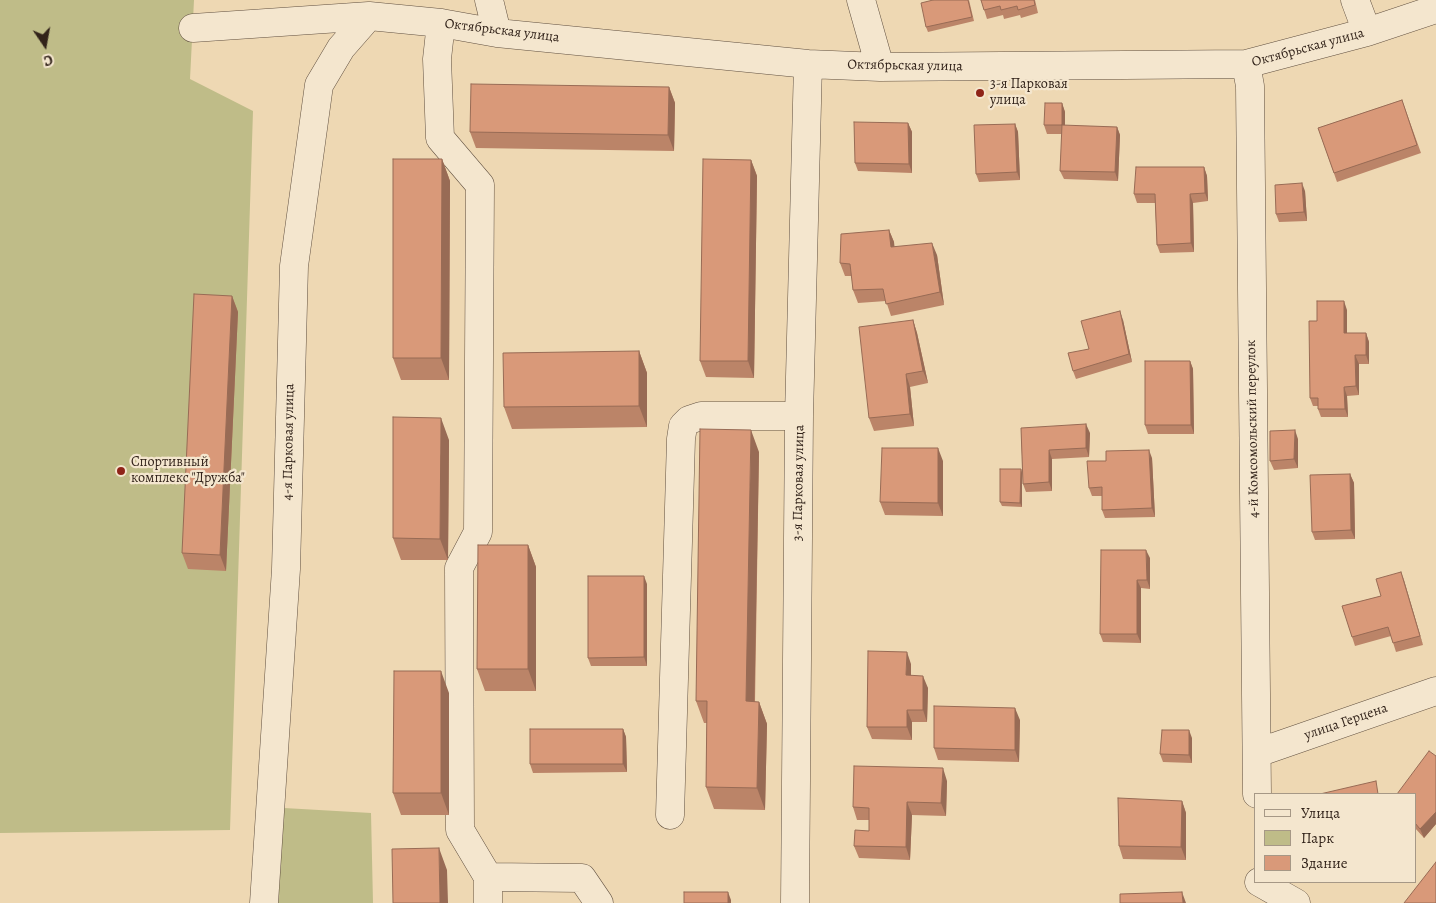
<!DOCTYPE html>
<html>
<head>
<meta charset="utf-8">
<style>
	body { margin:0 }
	#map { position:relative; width:1436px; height:903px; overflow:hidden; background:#eed8b3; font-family:Alegreya,serif }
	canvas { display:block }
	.legend { position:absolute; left:1254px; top:793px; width:162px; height:90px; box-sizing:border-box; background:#f4e6ce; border:1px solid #a69886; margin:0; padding:6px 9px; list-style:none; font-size:15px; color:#32231a }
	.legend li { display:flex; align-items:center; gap:10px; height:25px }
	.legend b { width:25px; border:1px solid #a69886 }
	.north { position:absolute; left:20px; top:20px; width:50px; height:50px; -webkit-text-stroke:4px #f4e6ce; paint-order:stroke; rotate:168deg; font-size:14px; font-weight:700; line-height:20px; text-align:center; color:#32231a }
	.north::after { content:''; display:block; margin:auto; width:18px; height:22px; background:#32231a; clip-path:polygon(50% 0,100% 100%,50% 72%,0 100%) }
</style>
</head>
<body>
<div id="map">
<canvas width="1436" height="903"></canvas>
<ul class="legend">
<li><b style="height:6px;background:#f4e6ce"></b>Улица</li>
<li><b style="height:14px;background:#bfbc88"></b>Парк</li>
<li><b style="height:14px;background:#d99979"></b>Здание</li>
</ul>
<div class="north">С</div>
</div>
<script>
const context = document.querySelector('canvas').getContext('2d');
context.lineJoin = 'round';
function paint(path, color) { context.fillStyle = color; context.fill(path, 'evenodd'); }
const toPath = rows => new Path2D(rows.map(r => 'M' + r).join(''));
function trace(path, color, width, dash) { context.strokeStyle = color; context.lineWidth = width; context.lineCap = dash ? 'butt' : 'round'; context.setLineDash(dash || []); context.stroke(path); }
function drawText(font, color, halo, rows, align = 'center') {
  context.font = font + ' Alegreya,serif'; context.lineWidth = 4.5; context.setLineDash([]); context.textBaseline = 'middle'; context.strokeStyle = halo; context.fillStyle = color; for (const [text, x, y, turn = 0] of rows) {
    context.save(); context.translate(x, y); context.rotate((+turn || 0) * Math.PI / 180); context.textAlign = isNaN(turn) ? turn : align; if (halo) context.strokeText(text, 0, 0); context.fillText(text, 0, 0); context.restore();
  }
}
paint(toPath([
	[0,0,194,0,190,79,253,111,230,830,0,833],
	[284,808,371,813,373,903,278,903]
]), '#bfbc88');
const minor = toPath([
	[489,0,497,33],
	[861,0,880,67],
	[1355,0,1367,32],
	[441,23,437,59,440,138,480,185,478,532,459,568,460,830,488,877,488,903],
	[193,28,369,16,441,23,497,33,808,64,880,67,1246,64,1367,32,1436,9],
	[1246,64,1250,86,1257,794],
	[1257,753,1436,691],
	[670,815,681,439,683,426,689,420,701,416,799,416],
	[488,877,582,878,599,903],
	[1259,882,1296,903],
	[264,903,286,569,294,266,319,85,341,48,369,16],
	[795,903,799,416,808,64]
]);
trace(minor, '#615040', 29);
trace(minor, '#f4e6ce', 28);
paint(toPath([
	[969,0,974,21,928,32,926,27],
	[981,0,1035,0,1038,13,1021,18,1020,15,1004,19,1003,15,987,19],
	[669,87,675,103,674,151,476,148,470,132],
	[1402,100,1421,153,1337,182,1318,128],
	[1062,103,1065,112,1065,126,1117,127,1120,135,1118,181,1064,179,1060,171,1062,134,1047,134,1044,125],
	[908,123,912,132,912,173,858,171,855,163],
	[1015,124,1018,132,1020,180,979,182,976,174],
	[442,159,450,181,449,380,401,380,393,358],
	[751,160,757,176,754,378,706,377,700,361],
	[1204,167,1207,176,1208,201,1193,203,1194,252,1160,253,1157,245,1155,203,1137,203,1134,194],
	[1305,191,1307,221,1279,222,1276,214],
	[889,230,894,242,894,247,937,255,944,305,891,316,886,301,858,303,853,290,852,276,845,276,840,263],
	[232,296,238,312,226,571,188,569,182,553],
	[1347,310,1347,333,1366,333,1369,342,1369,364,1359,364,1359,395,1347,396,1348,417,1321,417,1318,409,1318,406,1313,406,1310,398,1317,321],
	[913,320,917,333,928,383,910,387,914,426,874,431,869,418],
	[1123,320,1132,362,1076,379,1073,371,1089,349],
	[639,351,647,373,647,427,512,429,504,407],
	[1190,361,1193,369,1194,434,1148,434,1145,425],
	[1021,428,1090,433,1089,457,1052,459,1052,491,1026,492,1023,484],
	[1298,439,1298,468,1274,470,1270,461],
	[449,440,448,560,401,560,393,538],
	[759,452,755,702,759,702,767,724,765,810,714,809,706,787,707,723,704,723,696,701],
	[1152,458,1155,517,1105,518,1102,510,1102,496,1092,496,1089,488,1106,461],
	[943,461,943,516,885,515,880,502],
	[1021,469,1022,473,1022,507,1002,506,1000,502],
	[1350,474,1354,483,1355,539,1315,540,1312,532],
	[528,545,536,567,536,691,485,691,477,669],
	[1150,558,1150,589,1141,588,1141,643,1103,642,1100,634],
	[1401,572,1423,645,1396,652,1391,636,1355,646,1342,606,1381,596],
	[647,584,647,666,591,666,588,658],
	[911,664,911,675,928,688,927,722,912,722,912,740,872,739,867,727],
	[449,693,449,815,401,815,393,793],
	[1020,720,1019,762,938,760,934,748],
	[623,729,626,737,627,772,533,773,530,764],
	[1192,738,1192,763,1163,762,1160,754],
	[1436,756,1436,824,1424,838,1415,828,1415,794],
	[947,781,946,816,912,815,910,860,859,858,854,846,869,831,869,820,857,820,853,807],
	[1182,801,1186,813,1186,860,1123,859,1119,846]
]), '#bb8468');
paint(toPath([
	[669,87,675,103,674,151,668,135],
	[1062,103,1065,112,1065,134,1062,125],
	[908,123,912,132,912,173,909,164],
	[1015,124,1018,132,1020,180,1017,172],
	[1117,127,1120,135,1118,181,1115,172],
	[442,159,450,181,449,380,441,358],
	[751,160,757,176,754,378,748,361],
	[1204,167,1207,176,1208,201,1205,193],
	[1302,183,1305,191,1307,221,1304,212],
	[1190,194,1193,203,1194,252,1191,243],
	[889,230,894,242,896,260,891,247],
	[932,243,937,255,944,305,940,292],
	[232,296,238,312,226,571,220,555],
	[1344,301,1347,310,1347,342,1344,333],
	[1120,311,1123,320,1132,362,1129,354],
	[913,320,917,333,928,383,923,371],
	[1366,333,1369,342,1369,364,1366,355],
	[639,351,647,373,647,427,639,406],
	[1355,355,1359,364,1359,395,1356,386],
	[1190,361,1193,369,1194,434,1191,425],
	[906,374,910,387,914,426,910,414],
	[1344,387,1347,396,1348,417,1345,409],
	[441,418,449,440,448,560,440,539],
	[1086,424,1090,433,1089,457,1086,448],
	[751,430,759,452,754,723,746,701],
	[1295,430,1298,439,1298,468,1294,459],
	[938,448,943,461,943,516,938,503],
	[1049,450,1052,459,1052,491,1049,482],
	[1149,450,1152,458,1155,517,1152,508],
	[1021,469,1022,473,1022,507,1020,503],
	[1350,474,1354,483,1355,539,1351,530],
	[528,545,536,567,536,691,528,669],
	[1146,550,1150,558,1150,589,1147,580],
	[1401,572,1404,580,1423,645,1420,636],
	[644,576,647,584,647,666,644,657],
	[1137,580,1141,588,1141,643,1137,634],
	[907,652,911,664,911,688,906,675],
	[441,671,449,693,449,815,441,793],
	[923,676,928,688,927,722,923,710],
	[759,702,767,724,765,810,757,788],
	[1015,708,1020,720,1019,762,1015,750],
	[907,710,912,722,912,740,907,727],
	[623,729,626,737,627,772,623,764],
	[1189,730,1192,738,1192,763,1189,755],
	[943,768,947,781,946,816,941,803],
	[1182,801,1186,813,1186,860,1181,847],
	[907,802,912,815,910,860,906,847],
	[1436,812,1436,824,1424,838,1420,829],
	[439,848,447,870,448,903,440,903],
	[728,892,731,900,731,903,728,903],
	[1182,892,1186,903,1183,903]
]), '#986b55');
const building = toPath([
	[933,0,968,0,972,17,926,27,921,3,933,0],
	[981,0,1034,0,1035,5,1018,10,1017,6,1001,10,1000,6,984,10,981,0],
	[471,84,669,87,668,135,470,132,471,84],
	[1402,100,1417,145,1334,173,1318,128,1402,100],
	[1045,103,1062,103,1062,125,1044,125,1045,103],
	[854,122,908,123,909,164,855,163,854,122],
	[1015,124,1017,172,976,174,974,125,1015,124],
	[1062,125,1117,127,1115,172,1060,171,1062,125],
	[393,159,442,159,441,358,393,358,393,159],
	[703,159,751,160,748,361,700,361,703,159],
	[1136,167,1204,167,1205,193,1190,194,1191,243,1157,245,1155,194,1134,194,1136,167],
	[1302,183,1304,212,1276,214,1275,185,1302,183],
	[889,230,891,247,932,243,940,292,886,304,883,289,853,290,850,264,840,263,841,234,889,230],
	[194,294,232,296,220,555,182,553,194,294],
	[1317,301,1344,301,1344,333,1366,333,1366,355,1355,355,1356,386,1344,387,1345,409,1318,409,1318,398,1310,398,1309,321,1317,321,1317,301],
	[1120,311,1129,354,1073,371,1068,353,1089,349,1081,321,1120,311],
	[913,320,923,371,906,374,910,414,869,418,859,327,913,320],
	[639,351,639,406,504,407,503,353,639,351],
	[1145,361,1190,361,1191,425,1145,425,1145,361],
	[393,417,441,418,440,539,393,538,393,417],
	[1086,424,1086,448,1049,450,1049,482,1023,484,1021,428,1086,424],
	[700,429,751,430,746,701,759,702,757,788,706,787,707,701,696,701,700,429],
	[1295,430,1294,459,1270,461,1270,431,1295,430],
	[882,448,938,448,938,503,880,502,882,448],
	[1149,450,1152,508,1102,510,1102,487,1089,488,1087,461,1106,461,1106,451,1149,450],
	[1000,469,1021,469,1020,503,1000,502,1000,469],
	[1350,474,1351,530,1312,532,1310,475,1350,474],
	[478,545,528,545,528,669,477,669,478,545],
	[1101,550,1146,550,1147,580,1137,580,1137,634,1100,634,1101,550],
	[1401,572,1420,636,1393,643,1388,627,1352,637,1342,606,1381,596,1376,579,1401,572],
	[588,576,644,576,644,657,588,658,588,576],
	[868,651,907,652,906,675,923,676,923,710,907,710,907,727,867,727,868,651],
	[394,671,441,671,441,793,393,793,394,671],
	[934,706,1015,708,1015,750,934,748,934,706],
	[530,729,623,729,623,764,530,764,530,729],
	[1162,730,1189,730,1189,755,1160,754,1162,730],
	[1429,751,1436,756,1436,812,1420,829,1415,823,1415,794,1397,794,1429,751],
	[854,766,943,768,941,803,907,802,906,847,854,846,855,830,869,831,869,808,853,807,854,766],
	[1376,781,1378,794,1320,794,1376,781],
	[1118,798,1182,801,1181,847,1119,846,1118,798],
	[439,848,440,903,393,903,392,849,439,848],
	[1436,862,1436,903,1404,903,1436,862],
	[684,892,728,892,728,903,684,903,684,892],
	[1182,892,1183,903,1120,903,1120,894,1182,892]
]);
paint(building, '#d99979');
trace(building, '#986b55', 1);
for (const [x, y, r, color] of [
	[980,93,5,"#8f2418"],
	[121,471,5,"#8f2418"]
]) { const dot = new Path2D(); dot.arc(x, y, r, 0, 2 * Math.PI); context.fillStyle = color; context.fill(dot); trace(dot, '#f4e6ce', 2); }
drawText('14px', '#32231a', '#f4e6ce', [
	["Октябрьская улица",502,31,7],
	["Октябрьская улица",1308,48,-15],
	["Октябрьская улица",905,66,1],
	["4-й Комсомольский переулок",1253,429,-91],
	["4-я Парковая улица",289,442,-89],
	["3-я Парковая улица",799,483,-89],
	["улица Герцена",1346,722,-19]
]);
drawText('14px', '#32231a', '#f4e6ce', [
	["3-я Парковая",990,85],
	["улица",990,101],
	["Спортивный",131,463],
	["комплекс \"Дружба\"",131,479]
], 'left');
</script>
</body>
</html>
